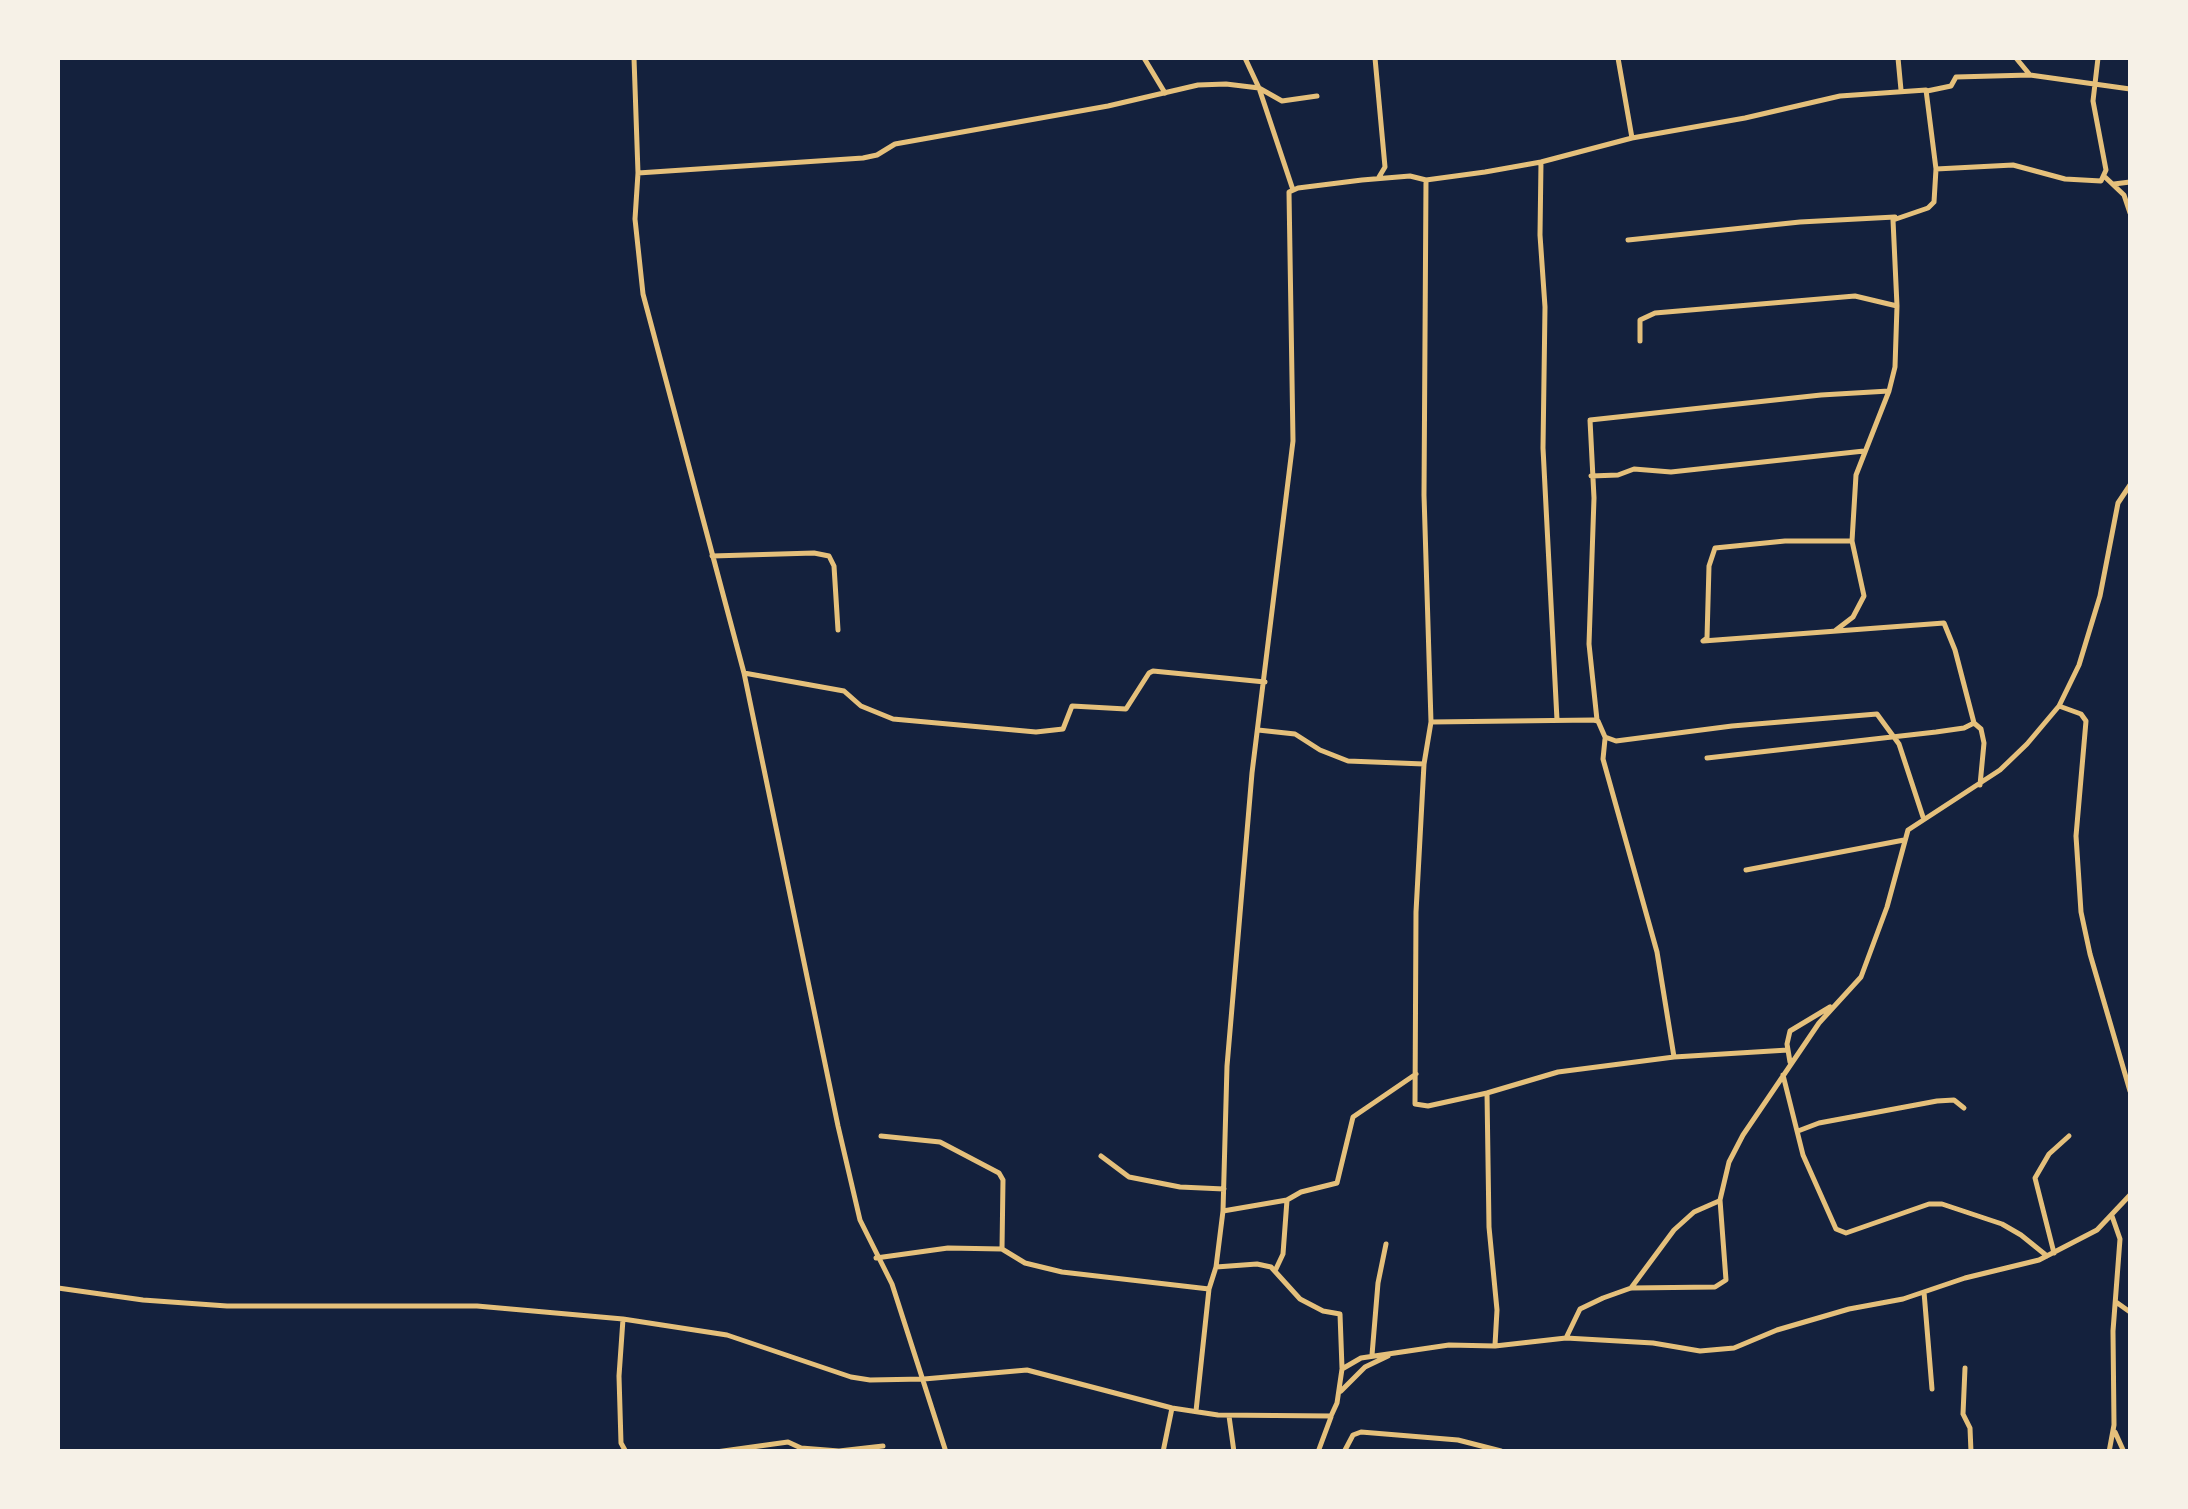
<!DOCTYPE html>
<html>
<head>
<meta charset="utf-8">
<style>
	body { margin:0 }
	#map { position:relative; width:2188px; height:1509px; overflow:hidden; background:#14213d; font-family:Barlow,sans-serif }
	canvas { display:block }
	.frame { position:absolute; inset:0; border:60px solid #f6f1e7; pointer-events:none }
</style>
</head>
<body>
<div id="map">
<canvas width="2188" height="1509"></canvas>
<div class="frame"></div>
</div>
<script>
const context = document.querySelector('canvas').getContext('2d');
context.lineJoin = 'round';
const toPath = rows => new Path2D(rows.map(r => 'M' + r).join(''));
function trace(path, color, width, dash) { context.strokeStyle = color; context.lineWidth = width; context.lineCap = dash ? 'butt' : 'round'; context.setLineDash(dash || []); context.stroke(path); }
trace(toPath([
	[634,58,638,173,635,219,643,294,744,673,838,1126,860,1220,892,1284,946,1452],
	[1144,58,1165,93],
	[1245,58,1259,88,1293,190],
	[1375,58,1385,167,1379,177],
	[1618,58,1632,138],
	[1898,58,1901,90],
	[2016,58,2030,75,2130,89],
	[1927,91,1951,86,1956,77,2030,75],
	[1541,162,1540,235,1545,307,1543,448,1557,720],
	[1936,169,2013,165,2065,179,2101,181,2106,170,2093,101,2098,58],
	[638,173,863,158,877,155,895,144,1108,106,1198,85,1226,84,1259,88,1282,101,1317,96],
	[2105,177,2124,195,2130,213],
	[1426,180,1424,495,1431,722,1424,764,1416,912,1415,1104,1428,1106,1487,1093,1558,1072,1674,1057,1788,1050],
	[2114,184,2130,182],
	[1628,240,1800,222,1895,217],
	[1640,341,1640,320,1655,313,1855,296,1897,306],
	[1591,476,1618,475,1634,469,1671,472,1864,451],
	[712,556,814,553,829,556,834,566,838,630],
	[1836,630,1853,617,1864,596,1852,541],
	[744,673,844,691,861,706,893,719,1036,732,1063,729,1072,706,1126,709,1149,673,1153,671,1265,682],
	[2059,706,2081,714,2086,721,2076,836,2081,912,2090,954,2130,1091],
	[1597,720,1589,644,1594,498,1590,420,1821,395,1889,391],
	[1431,722,1593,720,1598,721,1605,737,1616,741,1732,726,1877,714,1899,744,1923,817],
	[1258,730,1295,734,1320,750,1348,761,1424,764],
	[1605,739,1603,759,1657,952,1674,1057],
	[1707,758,1936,732,1964,728,1974,723],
	[1746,870,1904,840],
	[1790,1062,1787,1044,1790,1031,1830,1007],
	[1783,1075,1803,1155,1836,1229,1846,1233,1929,1204,1942,1204,2002,1224,2021,1235,2047,1256],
	[1487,1093,1489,1227,1497,1310,1495,1345],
	[1798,1131,1819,1123,1937,1101,1954,1100,1964,1108],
	[881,1136,940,1142,999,1173,1003,1180,1002,1249],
	[1101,1156,1129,1177,1180,1187,1224,1189],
	[1223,1211,1287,1200],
	[2054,1253,2035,1178,2049,1154,2069,1136],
	[876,1258,948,1248,1002,1249,1025,1263,1062,1272,1209,1289],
	[1216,1267,1257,1264,1271,1267,1300,1299,1323,1311,1340,1314,1342,1368],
	[1275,1271,1283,1254,1287,1200,1301,1192,1337,1183,1353,1117,1416,1074],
	[58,1288,143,1300,227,1306,477,1306,623,1319,727,1335,851,1377,870,1380,924,1379,1027,1370,1172,1408,1218,1415,1331,1416,1337,1403,1342,1369,1361,1358,1449,1345,1495,1346,1566,1338,1653,1343,1700,1351,1734,1348,1777,1330,1849,1309,1903,1299,1965,1278,2039,1260,2097,1230,2130,1195],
	[1631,1288,1674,1230,1694,1212,1719,1201],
	[1924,1292,1932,1389],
	[2116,1302,2130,1312],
	[623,1319,619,1376,621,1443,626,1452],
	[1566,1338,1580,1309,1603,1298,1631,1288,1715,1287,1726,1280,1720,1200,1729,1162,1743,1135,1819,1023,1861,977,1887,907,1908,830,2000,770,2027,744,2059,706,2079,665,2100,596,2118,503,2130,485],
	[1372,1355,1378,1283,1386,1244],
	[1965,1368,1963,1414,1970,1428,1971,1452],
	[1341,1391,1365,1367,1388,1356],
	[1196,1411,1209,1289,1216,1267,1223,1211,1227,1066,1252,773,1293,441,1289,192,1298,188,1362,180,1410,176,1426,180,1485,172,1541,162,1632,138,1745,118,1840,96,1926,90,1936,169,1934,202,1928,208,1893,220,1897,306,1895,367,1889,391,1856,475,1852,541,1785,541,1715,548,1709,566,1707,638,1703,641,1944,623,1955,650,1974,723,1981,729,1984,743,1980,785],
	[1229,1416,1234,1452],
	[2115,1432,2124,1452],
	[716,1452,788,1442,801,1448,839,1451,883,1446],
	[1163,1452,1172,1408],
	[1318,1452,1331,1417],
	[1344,1452,1353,1435,1361,1432,1458,1440,1501,1451],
	[2109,1452,2114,1425,2113,1331,2120,1239,2112,1216]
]), '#e5c07b', 5);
</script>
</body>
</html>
